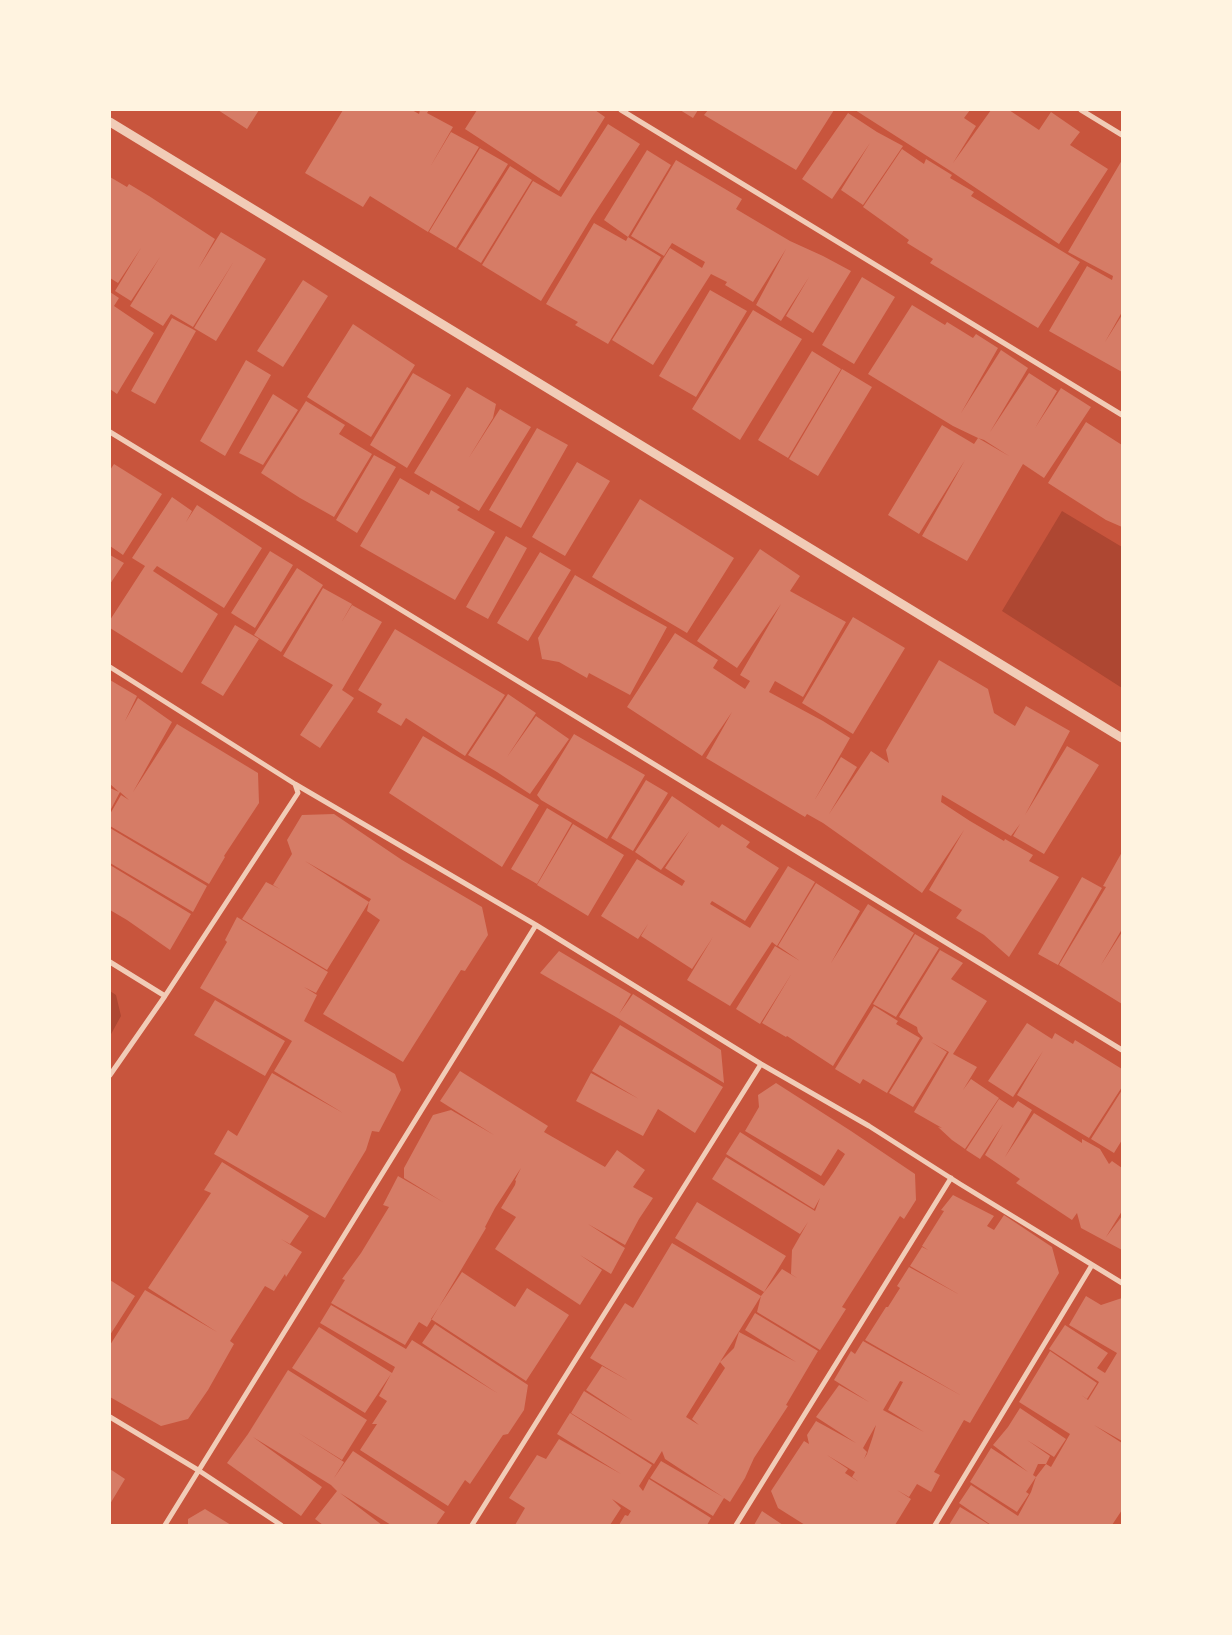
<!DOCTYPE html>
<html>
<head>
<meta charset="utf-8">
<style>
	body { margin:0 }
	#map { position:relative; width:1232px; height:1635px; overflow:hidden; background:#c8553d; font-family:"Nunito Sans",sans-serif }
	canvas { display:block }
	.frame { position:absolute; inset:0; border:111px solid #fff3e0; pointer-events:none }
</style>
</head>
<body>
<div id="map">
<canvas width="1232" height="1635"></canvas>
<div class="frame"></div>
</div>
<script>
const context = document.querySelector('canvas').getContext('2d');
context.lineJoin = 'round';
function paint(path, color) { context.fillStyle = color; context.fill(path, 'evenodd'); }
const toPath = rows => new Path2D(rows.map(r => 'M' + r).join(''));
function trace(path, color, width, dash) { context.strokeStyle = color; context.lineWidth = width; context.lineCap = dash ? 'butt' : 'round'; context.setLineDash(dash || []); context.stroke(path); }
paint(toPath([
	[1062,511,1122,547,1122,688,1002,611],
	[110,991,116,995,121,1016,110,1036]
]), '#ae4732');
paint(toPath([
	[218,110,259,110,247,129],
	[343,110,412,110,419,114,420,110,429,110,427,113,453,127,430,167,451,132,479,147,428,232,370,196,363,207,305,173],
	[477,110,595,110,605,117,559,191,465,129],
	[680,110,698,110,693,118],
	[708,110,834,110,796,170,704,115],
	[855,110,970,110,964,118,976,126,953,163,991,110,1009,110,1039,130,1051,112,1080,132,1070,145,1108,169,1059,244,949,170],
	[848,113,877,132,903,146,863,205,841,190,870,143,832,199,802,179],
	[608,124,640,144,592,217,541,301,482,265,533,181,561,197],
	[480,148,508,164,456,248,429,232],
	[902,149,924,164,926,159,952,175,950,178,974,192,971,196,1080,262,1038,328,930,263,933,259,907,243,909,240,863,207],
	[647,150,671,165,628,237,604,220],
	[676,160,742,199,736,209,790,241,823,256,851,271,813,333,786,316,809,277,781,321,756,305,786,249,753,302,725,285,727,282,711,274,653,365,612,340,670,248,702,268,705,262,672,243,664,256,631,236],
	[1122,160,1122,312,1105,342,1122,315,1122,372,1049,331,1087,266,1112,280,1113,276,1068,252],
	[510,166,532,180,481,263,458,249],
	[110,177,127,187,129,184,149,196,215,239,198,269,221,232,266,259,216,341,194,328,234,261,193,327,171,314,163,326,130,306,160,257,131,301,115,291,141,248,118,283,110,278],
	[594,223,626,241,628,237,661,257,608,344,575,325,578,322,546,304],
	[862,277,895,297,854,364,822,345],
	[303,280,328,296,283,367,257,351],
	[710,290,747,311,696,397,659,376],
	[110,292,119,298,114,306,154,333,117,394,110,389],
	[912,305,945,325,947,322,973,338,976,334,998,348,961,413,1001,350,1028,368,990,432,1029,373,1057,391,1035,428,1061,388,1091,407,1044,478,1023,464,967,561,922,536,965,460,919,534,888,515,942,425,974,444,978,438,1009,456,984,440,978,438,953,426,868,374],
	[753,310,802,339,740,440,692,409],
	[172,318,196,331,155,404,131,391],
	[353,324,415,365,371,437,307,397],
	[812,351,841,369,788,458,758,440],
	[246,360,271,375,225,456,200,441],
	[842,369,872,387,818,476,789,459],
	[413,373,451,395,407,468,370,445],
	[467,387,496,404,493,418,468,459,500,409,531,427,479,511,414,473],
	[273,394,298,410,263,465,239,453],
	[306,401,345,425,339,434,372,454,334,517,300,498,261,473],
	[1086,422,1122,445,1122,527,1106,520,1048,483],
	[537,428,568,445,521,528,489,510],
	[374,455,396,467,357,533,336,520],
	[577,462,610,481,565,556,532,537],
	[114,464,162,494,123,555,110,546,110,470],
	[400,478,429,495,431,490,460,507,457,510,495,532,455,600,360,546],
	[172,497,192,511,186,522,197,505,262,548,224,608,157,566,153,571,218,614,182,673,110,628,110,620,145,566,132,558],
	[640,499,734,558,687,633,592,577],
	[506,536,527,548,488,619,466,607],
	[760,549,800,576,790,591,846,622,803,697,775,681,769,692,823,721,850,738,814,801,841,757,857,767,829,814,871,751,889,763,886,750,939,660,988,689,994,713,1015,726,1026,706,1070,731,1025,815,1067,746,1099,765,1044,854,1013,836,1020,824,1011,836,942,795,941,802,970,821,1004,841,1005,839,1033,855,1029,861,1059,877,1009,957,984,935,956,918,962,910,929,890,964,830,922,893,823,823,807,814,805,817,706,758,732,712,702,756,627,707,675,633,718,660,713,668,745,689,750,681,740,675,781,604,737,668,697,641],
	[270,551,293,565,255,628,231,613],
	[540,552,571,570,528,641,497,623],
	[110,555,124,563,110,584],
	[297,568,323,585,281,652,254,635],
	[575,575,627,605,667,627,630,695,589,673,587,678,559,662,542,659,538,638],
	[323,588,352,604,341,623,352,605,382,622,342,690,354,698,320,748,300,735,333,685,283,656],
	[853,617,905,648,853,734,802,703],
	[235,625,259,639,223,696,201,683],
	[395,629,505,695,465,756,406,718,401,726,377,712,382,704,358,690],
	[110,680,137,696,125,721,138,698,172,722,133,792,177,724,258,773,259,803,224,856,225,857,209,884,110,826,110,814,121,795,129,800,120,792,110,811,110,788,119,792,110,784],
	[508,694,536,713,507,757,536,716,569,739,530,794,497,772,468,755],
	[574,734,645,775,607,839,541,800,537,795],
	[423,736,539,805,502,867,389,793],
	[646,780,668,793,633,851,611,838],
	[672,796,719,828,722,824,750,842,746,847,779,868,745,921,712,901,710,904,750,928,788,866,815,882,777,946,772,942,730,1006,687,980,713,937,692,969,641,936,648,924,638,939,601,916,637,859,682,886,685,881,665,868,690,830,661,870,635,852],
	[547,808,572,823,537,884,511,869],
	[334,814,402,860,482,907,488,935,465,971,461,970,403,1062,323,1014,380,920,367,911,369,902,327,970,242,919,266,882,280,889,273,885,292,854,287,840,302,815],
	[305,861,371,899,369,902],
	[573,824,624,855,588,916,537,885],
	[110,828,207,886,193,912,110,863],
	[1122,852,1122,929,1101,965,1122,932,1122,1004,1059,965,1106,887,1103,886],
	[110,865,191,914,170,950,127,920,110,910],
	[1082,877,1102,888,1058,965,1038,954],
	[816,883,860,911,831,963,868,904,914,933,833,1066,787,1036,786,1037,762,1023,792,973,760,1024,736,1009,775,946,800,961,778,946],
	[237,917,328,972,316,993,304,987,317,995,304,1021,395,1074,401,1090,379,1132,372,1131,366,1150,325,1218,214,1154,228,1130,237,1136,272,1073,343,1113,274,1071,292,1041,200,988,227,942,225,940],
	[915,934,939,948,896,1017,873,1004],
	[940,950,963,963,951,979,987,1001,953,1054,977,1067,963,1090,971,1079,999,1098,965,1149,952,1140,938,1127,942,1128,914,1112,949,1052,931,1042,947,1052,913,1107,889,1093,923,1038,918,1032,917,1027,899,1017],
	[559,951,631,994,619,1014,633,994,721,1050,724,1083,616,1017,540,973],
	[215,1000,285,1041,265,1076,194,1035],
	[874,1006,898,1021,896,1024,920,1038,887,1093,863,1079,860,1084,835,1069],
	[1027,1023,1052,1039,1055,1033,1073,1044,1075,1040,1122,1069,1122,1087,1089,1138,1017,1095,1043,1051,1013,1097,988,1081],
	[620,1025,723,1087,695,1133,658,1109,643,1136,576,1101,591,1073,639,1099,592,1071],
	[460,1071,548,1126,544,1132,605,1167,617,1150,645,1170,633,1187,653,1198,639,1219,625,1245,588,1224,625,1248,611,1274,580,1255,602,1270,580,1305,495,1249,516,1217,501,1208,515,1185,516,1181,515,1180,521,1168,495,1208,485,1227,486,1228,427,1327,419,1322,405,1345,331,1303,345,1280,342,1279,361,1253,389,1207,383,1205,398,1176,443,1202,404,1178,404,1168,433,1115,451,1110,494,1135,440,1101],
	[776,1083,851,1131,915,1174,916,1200,904,1219,900,1216,842,1307,846,1309,820,1350,757,1312,761,1296,782,1269,797,1278,791,1274,792,1250,808,1222,800,1234,712,1179,726,1157,815,1211,820,1198,814,1209,726,1154,740,1132,824,1186,833,1173,845,1154,838,1149,821,1176,745,1131,759,1107,758,1095],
	[1122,1090,1122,1140,1114,1153,1091,1139],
	[999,1099,1013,1108,1018,1101,1032,1110,1005,1157,1034,1113,1082,1143,1082,1139,1100,1149,1109,1164,1112,1161,1122,1168,1122,1211,1106,1237,1122,1216,1122,1250,1081,1228,1077,1213,1072,1220,1016,1183,1020,1179,985,1155,1003,1124,980,1159,966,1150],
	[222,1162,309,1216,290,1244,281,1239,302,1252,286,1277,285,1274,274,1291,265,1286,230,1341,234,1344,208,1390,188,1419,161,1426,110,1397,110,1345,145,1290,217,1332,148,1288,211,1193,204,1190],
	[953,1195,994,1216,987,1226,994,1230,1004,1215,1052,1247,1059,1273,970,1423,964,1420,934,1472,940,1475,931,1492,917,1484,909,1497,897,1490,911,1499,895,1525,805,1525,778,1508,771,1491,804,1441,809,1444,807,1435,816,1421,856,1443,816,1417,839,1385,869,1402,834,1380,851,1351,855,1354,863,1341,962,1396,865,1340,886,1307,888,1307,900,1288,897,1286,909,1267,960,1295,910,1266,922,1247,928,1250,922,1246,944,1211,941,1210],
	[900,1381,903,1382,888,1410,924,1432,883,1410],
	[876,1425,873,1436,867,1454,864,1459,867,1452,863,1448],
	[827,1455,855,1472,852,1477,859,1482,845,1473,848,1469],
	[697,1202,786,1256,764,1292,675,1238],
	[672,1243,761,1296,720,1362,734,1348,739,1332,796,1362,745,1330,755,1313,818,1351,786,1405,788,1406,754,1458,745,1478,730,1502,724,1498,713,1516,650,1478,661,1461,723,1497,665,1459,662,1451,654,1464,571,1413,584,1391,633,1421,586,1390,602,1366,629,1381,590,1358,625,1303,633,1308],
	[720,1362,725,1368,692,1419,699,1425,686,1417],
	[462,1272,515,1307,527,1288,569,1315,526,1381,431,1319],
	[110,1280,135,1296,110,1335],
	[1086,1296,1101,1305,1122,1298,1122,1441,1094,1425,1122,1443,1122,1510,1112,1525,991,1525,959,1503,971,1485,1018,1516,1031,1492,1036,1477,1046,1464,1051,1467,1070,1434,1019,1402,1050,1351,1097,1383,1087,1399,1081,1395,1088,1400,1099,1382,1049,1349,1065,1325,1108,1353,1097,1368,1105,1373,1117,1353,1069,1325],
	[331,1305,406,1349,412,1340,497,1393,422,1343,435,1324,528,1385,524,1410,508,1434,503,1435,470,1484,465,1480,448,1506,360,1450,377,1424,372,1424,387,1401,379,1396,391,1374,365,1413,292,1368,319,1327,392,1373,395,1367,320,1323],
	[288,1370,367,1420,342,1460,297,1432,344,1462,334,1478,353,1451,445,1512,436,1525,391,1525,340,1493,382,1525,323,1525,315,1519,337,1491,331,1485,253,1437,322,1487,301,1516,227,1463,248,1434],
	[1020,1408,1066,1439,1054,1457,1027,1440,1050,1456,1046,1464,1038,1464,1033,1475,1036,1477,1026,1492,1029,1494,1017,1512,970,1482,991,1448,1028,1472,993,1445,1008,1427],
	[570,1413,652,1465,639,1486,643,1491,649,1479,711,1518,707,1525,619,1525,625,1515,628,1516,631,1511,612,1499,621,1508,610,1525,515,1525,525,1508,509,1498,537,1455,546,1459,559,1439,621,1474,557,1434],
	[110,1469,125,1479,110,1504],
	[960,1507,990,1525,949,1525],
	[205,1509,231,1525,188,1525,188,1519],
	[762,1511,783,1525,754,1525]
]), '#d67c66');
trace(toPath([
	[621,110,1122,415],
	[1081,110,1122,135],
	[110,432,1122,1050],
	[110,667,295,784,536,925,761,1064,869,1126,960,1184,1122,1283],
	[110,962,165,996],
	[110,1075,165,996,298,793,295,784],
	[110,1417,198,1470,281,1525],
	[165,1525,536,925],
	[472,1525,761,1064],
	[736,1525,951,1178],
	[935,1525,1092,1265]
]), '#f1ccb7', 5);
trace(toPath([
	[110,122,1122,738]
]), '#f1ccb7', 9);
</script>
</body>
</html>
